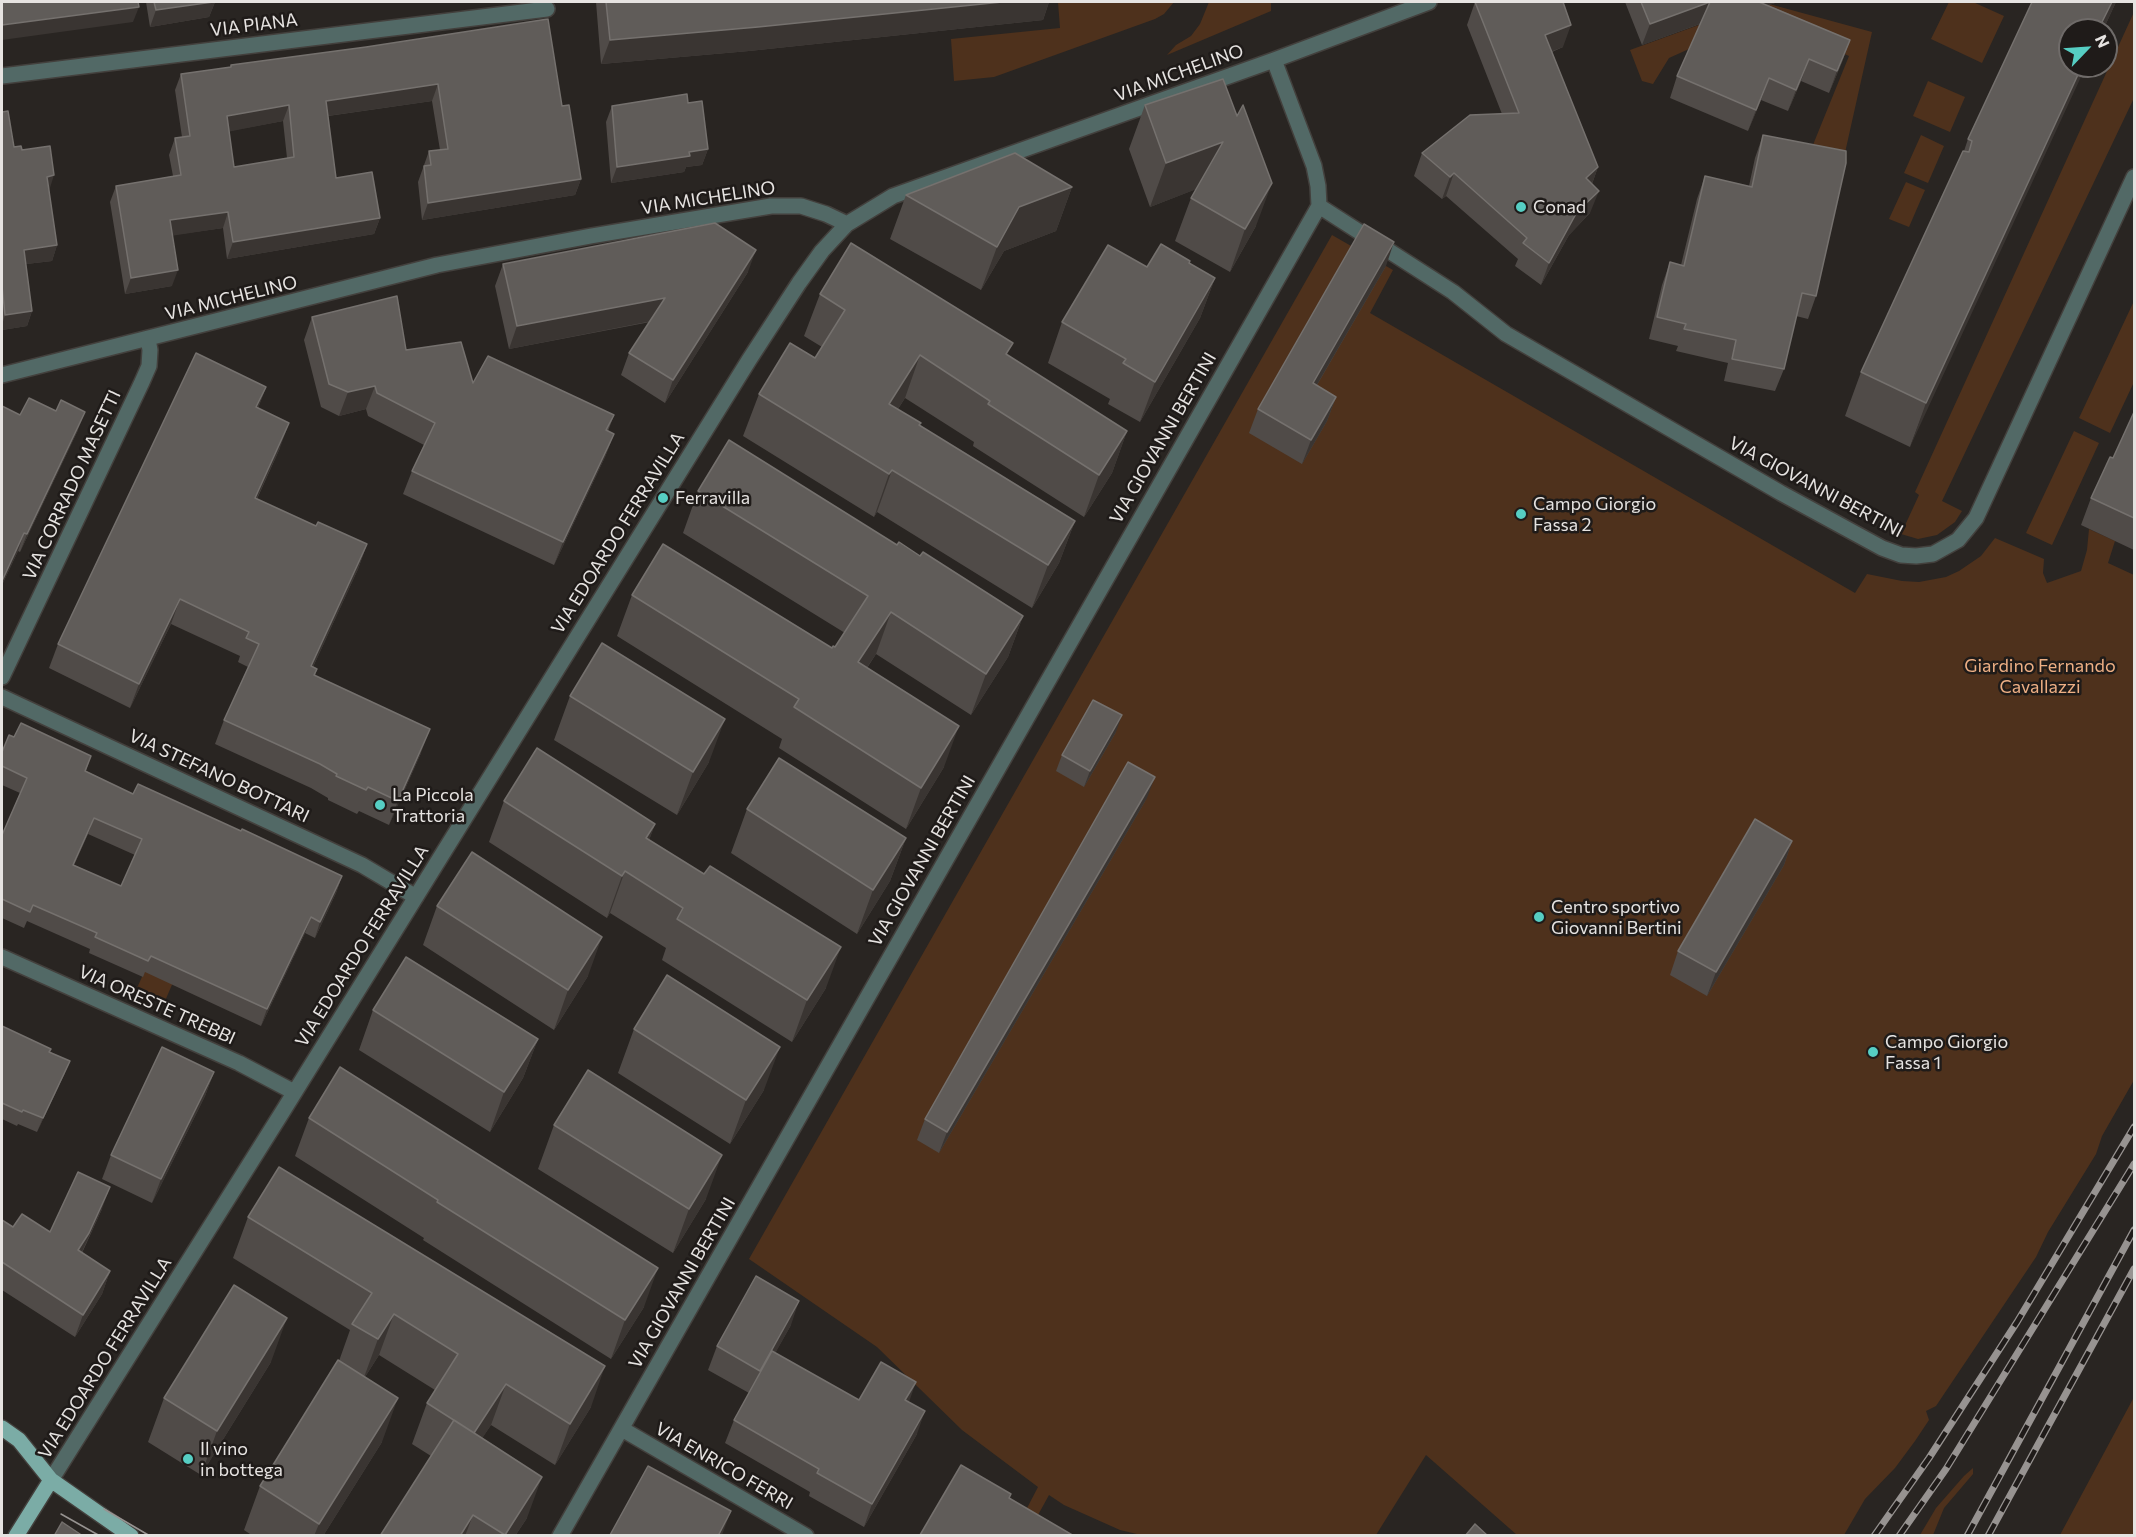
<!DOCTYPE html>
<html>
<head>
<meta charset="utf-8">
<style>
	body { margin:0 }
	#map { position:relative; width:2136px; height:1537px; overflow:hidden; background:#292522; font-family:Commissioner,sans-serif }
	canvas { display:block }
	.frame { position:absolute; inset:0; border:3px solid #e6e3e1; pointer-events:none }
	.north { position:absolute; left:2058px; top:18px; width:60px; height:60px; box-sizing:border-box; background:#1f1b19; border:2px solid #6f6b69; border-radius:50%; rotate:65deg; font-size:16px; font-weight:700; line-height:24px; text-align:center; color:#e6e3e1 }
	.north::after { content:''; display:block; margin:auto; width:21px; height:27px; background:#56cec3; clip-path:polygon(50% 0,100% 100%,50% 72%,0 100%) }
</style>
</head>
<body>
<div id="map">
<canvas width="2136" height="1537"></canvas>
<div class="frame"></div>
<div class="north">N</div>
</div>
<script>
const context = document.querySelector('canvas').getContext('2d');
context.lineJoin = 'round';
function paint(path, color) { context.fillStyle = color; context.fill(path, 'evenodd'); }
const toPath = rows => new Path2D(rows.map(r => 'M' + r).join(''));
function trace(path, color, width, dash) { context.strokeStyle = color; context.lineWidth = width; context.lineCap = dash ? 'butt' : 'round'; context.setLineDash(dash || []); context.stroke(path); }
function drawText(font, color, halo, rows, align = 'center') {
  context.font = font + ' Commissioner,sans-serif'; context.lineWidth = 5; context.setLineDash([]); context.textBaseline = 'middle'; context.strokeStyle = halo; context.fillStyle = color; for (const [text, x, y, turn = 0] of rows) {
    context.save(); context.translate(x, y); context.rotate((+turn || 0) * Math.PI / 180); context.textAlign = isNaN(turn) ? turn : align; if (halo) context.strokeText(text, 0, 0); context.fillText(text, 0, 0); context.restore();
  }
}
paint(toPath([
	[1058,2,1174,2,1164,14,1155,19,994,77,954,81,951,39,1060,28],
	[1209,2,1271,2,1271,11,1167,55,1176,45,1191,36,1200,24],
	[1762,2,1872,32,1840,175,1804,167,1849,56,1760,17,1669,58,1653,84,1642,81,1630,50],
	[1949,2,1973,2,2004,16,1982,63,1931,39],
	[2134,12,2134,98,1942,501,1962,511,1955,522,1937,535,1918,539,1901,534,1919,495,1915,492],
	[1928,81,1965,97,1950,132,1913,116],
	[1921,135,1944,146,1928,183,1904,173],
	[1906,182,1925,190,1909,227,1889,219],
	[1332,235,1393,270,1370,313,1855,593,1867,574,1902,581,1919,582,1946,577,1959,571,1981,556,1995,538,2044,559,2043,573,2047,583,2081,571,2087,550,2089,529,2115,541,2108,563,2134,575,2134,1080,2102,1136,2096,1154,2048,1232,2036,1257,1936,1406,1926,1411,1929,1420,1915,1441,1895,1468,1865,1499,1844,1535,1517,1535,1426,1455,1376,1535,1141,1535,1120,1530,1064,1505,1049,1495,1027,1535,1013,1535,1038,1487,962,1430,877,1347,749,1259],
	[2134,301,2134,382,2110,433,2079,418],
	[2074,431,2099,443,2052,545,2026,533],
	[205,908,165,1001,137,988,167,921],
	[2134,1397,2134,1535,2060,1535],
	[1973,1468,1973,1474,1944,1508,1933,1535,1920,1535,1936,1508,1964,1476]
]), '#4e311c');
const minor = toPath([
	[2,76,547,9],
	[1319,206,1453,292,1506,334,1781,493,1882,548,1901,555,1916,556,1933,554,1958,540,1976,518,2134,177],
	[2,375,437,265,591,236,771,206,801,206,826,214,847,224],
	[2,677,142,382,149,366,150,350,148,339],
	[2,697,362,865,416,897],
	[2,957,239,1063,294,1092],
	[622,1429,806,1536],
	[51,1480,283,1111,749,360,799,283,822,251,847,224,893,196,1274,60,1429,2],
	[560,1536,1319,206,1318,186,1314,166,1274,60]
]);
const major = toPath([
	[2,1428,19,1440,51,1480,131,1536],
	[16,1536,51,1480]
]);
trace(minor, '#43403d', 18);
trace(major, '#43403d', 18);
trace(minor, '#526966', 15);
trace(major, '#7baca6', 15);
trace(toPath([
	[104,1509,150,1536],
	[61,1514,100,1536]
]), '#979391', 1.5);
const rail = toPath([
	[1874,1536,1929,1458,2017,1322,2134,1127],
	[1899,1536,1946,1469,2134,1164],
	[1967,1536,2134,1230],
	[1988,1536,2134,1269]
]);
trace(rail, '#979391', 7);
trace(rail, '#1f1b19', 4.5, [14]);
paint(toPath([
	[146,2,215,2,209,17,150,27],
	[596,2,1049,2,1043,20,749,51,601,64],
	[1475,2,1563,47,1552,52,1598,167,1592,184,1590,213,1569,235,1541,285,1515,266,1518,259,1446,196,1442,199,1414,176,1422,153,1502,114,1467,25],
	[1625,2,1778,2,1768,5,1850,40,1842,62,1829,93,1801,81,1788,111,1761,100,1748,131,1670,98,1677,76,1700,24,1642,45],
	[2032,2,2116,2,2103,30,2070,30,1910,447,1845,416,1861,372,1964,151,1968,139],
	[366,47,562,106,581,179,575,195,422,220,418,182,429,151,440,150,432,101,328,116,336,178,380,218,374,234,227,259,223,228,173,235,172,286,125,294,110,202,116,186,173,176,169,155,175,138,182,137,175,90,181,74,230,67,231,65],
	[283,121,287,158,234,167,229,131],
	[688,103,708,149,702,165,686,167,684,172,611,183,606,122,612,106],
	[1145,105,1256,226,1230,272,1175,241,1191,198,1196,189,1150,207,1129,149],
	[2,112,14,147,22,150,49,190,57,245,52,261,26,264,32,311,27,326,2,330],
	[1763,135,1816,296,1808,319,1796,316,1784,369,1775,391,1724,381,1728,363,1676,351,1678,346,1649,339,1662,285,1670,262,1681,265,1697,199,1705,176,1749,186,1755,158],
	[1072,187,1056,231,1004,251,981,290,890,239,906,195],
	[503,264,748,272,665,403,621,375,629,353,650,322,509,349,495,286],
	[1189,264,1215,278,1200,318,1140,422,1108,404,1110,399,1048,363,1062,322,1147,267],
	[1386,266,1317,385,1336,397,1327,421,1302,464,1249,433,1258,409],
	[820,294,1008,355,1127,431,1112,473,1084,517,973,446,974,442,905,398,898,409,920,426,1075,521,1059,563,1032,608,877,512,874,517,743,436,759,394,815,358,822,347,804,336],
	[312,317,406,350,473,383,614,415,608,431,614,434,605,457,554,565,403,494,412,471,424,445,368,416,366,409,339,416,321,407,304,340],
	[266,387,258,408,280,448,257,499,316,526,367,544,358,569,313,667,317,669,315,676,421,753,389,825,359,811,357,814,328,800,328,798,311,788,215,744,224,720,248,667,238,662,240,656,171,624,130,708,49,668,58,644],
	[2,406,20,415,78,430,20,552,18,551,2,585],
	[2134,412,2134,550,2081,525,2091,498,2113,458],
	[698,491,897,545,920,556,1023,616,1008,657,971,715,876,654,867,668,944,767,906,829,779,748,782,739,617,636,632,595,832,648,835,647,845,633,683,533],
	[570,696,709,762,677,815,554,740],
	[1116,732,1084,787,1056,771,1062,755],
	[14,737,91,756,86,771,133,794,342,876,336,893,315,938,305,933,261,1026,145,972,143,977,89,953,90,949,27,921,24,928,2,918,2,835,20,793,2,785,2,752],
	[88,834,135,855,121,886,74,865],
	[1147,798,939,1153,917,1140,925,1119],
	[504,801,655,824,649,840,704,874,826,988,792,1042,662,960,666,948,610,913,607,918,489,842],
	[747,809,906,838,890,881,857,934,731,853],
	[1792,841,1784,865,1707,996,1670,975,1678,951],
	[437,906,588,976,554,1030,423,945],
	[373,1010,538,1039,523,1078,490,1132,359,1050],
	[2,1026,50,1052,70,1061,64,1075,37,1132,18,1124,17,1126,2,1119],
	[634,1029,764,1090,730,1144,618,1073],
	[214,1072,205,1096,152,1203,102,1179,111,1155],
	[309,1118,644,1307,611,1359,423,1240,424,1238,295,1156],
	[554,1125,706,1199,673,1253,538,1169],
	[102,1209,82,1253,110,1271,102,1294,75,1337,2,1290,2,1220,13,1227,50,1232],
	[248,1217,591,1407,555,1465,491,1425,482,1438,527,1518,515,1536,380,1536,431,1456,412,1444,427,1403,435,1390,379,1355,365,1377,382,1442,323,1536,253,1536,244,1530,260,1486,339,1361,350,1330,233,1258],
	[791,1325,775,1353,859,1400,909,1402,917,1434,864,1527,809,1496,810,1492,725,1443,734,1420,749,1393,708,1370,717,1346],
	[271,1362,201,1475,148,1442,164,1398]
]), '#504b48');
paint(toPath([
	[215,2,209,17,150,27,156,10],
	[1002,2,1049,2,1043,20,749,51,601,64,610,40],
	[1710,2,1702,23,1642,45,1650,24],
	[1742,2,1778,2,1736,17],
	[2112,2,2116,2,2103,30,2098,30],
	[139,7,133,22,2,40,2,25],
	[1571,25,1563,47,1537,57,1545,35],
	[1850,40,1842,62,1829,93,1837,71],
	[1809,59,1801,81,1788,111,1796,90],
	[2082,66,2086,66,1910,447,1926,403],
	[1769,78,1761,100,1748,131,1756,110],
	[438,84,432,101,320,117,326,101],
	[289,105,283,121,222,133,227,116],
	[1223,142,1207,185,1150,207,1166,163],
	[708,149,702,165,686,167,684,172,611,183,617,167,689,152],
	[1598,167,1590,189,1586,178],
	[1454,173,1446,196,1442,199,1450,177],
	[54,175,49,191,47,177],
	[581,179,575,195,422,220,428,203],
	[1272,183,1256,226,1230,272,1245,229],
	[1072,187,1056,231,1004,251,981,290,997,247,1019,207],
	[1599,191,1590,213,1569,235,1541,285,1549,263,1577,212],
	[228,212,223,228,164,237,170,220],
	[380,218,374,234,227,259,233,242],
	[1394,242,1386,266,1304,407,1313,383],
	[57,245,52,261,18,265,24,250],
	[756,250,748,272,665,403,673,380],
	[178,270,172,286,125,294,131,278],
	[1215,278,1200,318,1140,422,1155,382],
	[665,298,657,320,509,349,517,326],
	[32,311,27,326,2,330,2,325,5,315],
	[920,355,905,398,874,446,889,404],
	[375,386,366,409,339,416,348,392],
	[266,387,257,411,256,407],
	[1336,397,1327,421,1302,464,1311,440],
	[85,412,78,430,20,552,27,534],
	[289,423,280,448,246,522,255,498],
	[1127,431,1112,473,1084,517,1099,475],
	[614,434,605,457,554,565,563,542],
	[892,470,877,512,874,517,889,474],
	[1075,521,1059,563,1032,608,1048,565],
	[24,533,18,551,2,585,2,581],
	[367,544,358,569,302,691,311,666],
	[180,599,171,624,130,708,139,684],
	[891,612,876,654,843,703,858,662],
	[1023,616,1008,657,971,715,986,674],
	[1122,715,1116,732,1084,787,1090,771],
	[725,719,709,762,677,815,693,772],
	[959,726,944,767,906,829,921,788],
	[430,729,421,753,389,825,398,801],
	[1155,777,1147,798,939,1153,947,1132],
	[94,818,88,834,67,881,73,865],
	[655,824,640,865,646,838],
	[906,838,890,881,857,934,873,890],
	[1792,841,1784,865,1707,996,1716,972],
	[625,871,610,913,607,918,622,876],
	[342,876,336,893,315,938,320,922],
	[311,917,305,933,261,1026,267,1009],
	[602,937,588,976,554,1030,568,990],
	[841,947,826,988,792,1042,807,1000],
	[538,1039,523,1078,490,1132,504,1092],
	[780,1047,764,1090,730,1144,746,1100],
	[70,1061,64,1075,37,1132,43,1118],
	[214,1072,205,1096,152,1203,161,1179],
	[722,1155,706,1199,673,1253,689,1209],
	[110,1187,102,1209,80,1256,78,1250],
	[658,1268,644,1307,611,1359,625,1320],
	[110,1271,102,1294,75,1337,83,1315],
	[799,1301,791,1325,752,1395,760,1371],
	[394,1314,379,1355,363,1380,378,1339],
	[287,1318,271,1362,201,1475,217,1431],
	[605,1366,591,1407,555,1465,570,1424],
	[916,1382,908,1405,905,1400],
	[506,1384,491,1425,459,1474,474,1433],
	[398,1398,382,1442,323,1536,314,1536,319,1524],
	[925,1411,917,1434,864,1527,872,1504],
	[542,1477,527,1518,515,1536,505,1536],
	[731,1511,722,1535,718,1536],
	[473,1515,465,1536,460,1536]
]), '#3a3532');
const building = toPath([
	[2,2,138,2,139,7,2,25,2,2],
	[154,2,213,2,156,10,154,2],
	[606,2,1002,2,758,27,610,40,606,2],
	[1475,2,1563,2,1571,25,1545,35,1598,167,1586,178,1599,191,1577,212,1549,263,1523,243,1527,238,1454,173,1450,177,1422,153,1470,115,1519,113,1475,2],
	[1641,2,1759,2,1850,40,1837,71,1809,59,1796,90,1769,78,1756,110,1677,76,1710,2,1650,24,1641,2],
	[2032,2,2112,2,2098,30,2070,30,2070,66,2082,66,1926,403,1861,372,1963,151,1969,152,1972,141,1968,139,2032,2],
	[548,19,562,106,569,105,581,179,428,203,424,166,431,165,429,151,448,149,438,84,326,101,336,178,372,172,380,218,233,242,228,212,170,220,178,270,131,278,116,186,181,175,175,138,190,136,181,74,231,67,231,65,366,47,548,19],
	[289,105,294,157,234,167,227,116,289,105],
	[1223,79,1237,116,1243,105,1272,183,1245,229,1191,198,1223,142,1166,163,1145,105,1223,79],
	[687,94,688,103,702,101,708,149,689,152,690,156,617,167,612,106,687,94],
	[8,111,14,147,21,146,22,150,50,146,54,175,47,177,57,245,24,250,32,311,5,315,2,286,2,112,8,111],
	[1763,135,1846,151,1846,163,1816,296,1802,293,1784,369,1732,359,1736,340,1684,329,1686,324,1657,317,1670,262,1684,266,1705,176,1752,187,1763,135],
	[1015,153,1072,187,1019,207,997,247,906,195,1015,153],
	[715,223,756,250,673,380,629,353,665,298,517,326,503,264,715,223],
	[1364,224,1394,242,1313,383,1336,397,1311,440,1258,409,1364,224],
	[851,243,1013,343,1006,354,1127,431,1099,475,988,404,990,401,920,355,889,404,921,423,919,425,1075,521,1048,565,892,470,889,474,759,394,790,343,815,358,845,310,820,294,851,243],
	[1161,244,1190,261,1189,263,1215,278,1155,382,1123,363,1126,359,1062,322,1108,245,1147,267,1161,244],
	[397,296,406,350,461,342,473,383,488,356,614,415,606,430,614,434,563,542,412,471,435,423,377,393,375,386,348,392,329,384,312,317,397,296],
	[196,353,266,387,256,407,289,423,255,498,316,526,318,522,367,544,311,666,317,669,314,675,430,729,398,801,368,787,366,790,336,776,337,774,320,764,224,720,259,644,246,638,249,632,180,599,139,684,58,644,196,353],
	[29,398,56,411,61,400,85,412,27,534,24,533,2,581,2,406,20,415,29,398],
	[2134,412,2134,518,2091,498,2110,457,2113,458,2134,412],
	[729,440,897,545,899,542,920,556,923,552,1023,616,986,674,891,612,858,662,959,726,921,788,794,707,799,699,632,595,663,544,832,648,833,646,835,647,868,596,698,491,729,440],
	[602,643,725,719,693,772,570,696,602,643],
	[1093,700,1122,715,1090,771,1062,755,1093,700],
	[21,723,91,756,85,771,133,794,138,784,241,831,242,829,342,876,320,922,311,917,267,1009,151,956,148,961,95,937,97,933,33,905,30,912,2,899,2,835,27,778,2,766,2,752,9,735,14,737,21,723],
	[94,818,142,839,121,886,73,865,94,818],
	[537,748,655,824,646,838,704,874,710,866,841,947,807,1000,677,919,683,908,625,871,622,876,504,801,537,748],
	[779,758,906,838,873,890,747,809,779,758],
	[1128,762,1155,777,947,1132,925,1119,1128,762],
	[1755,819,1792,841,1716,972,1678,951,1755,819],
	[472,852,602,937,568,990,437,906,472,852],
	[406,957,538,1039,504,1092,373,1010,406,957],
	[667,975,780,1047,746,1100,634,1029,667,975],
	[2,1026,51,1049,49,1052,70,1061,43,1118,23,1110,22,1112,2,1103,2,1026],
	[162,1047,214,1072,161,1179,111,1155,162,1047],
	[340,1067,658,1268,625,1320,437,1202,438,1200,309,1118,340,1067],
	[588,1070,722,1155,689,1209,554,1125,588,1070],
	[279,1167,605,1366,570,1424,506,1384,474,1433,427,1403,458,1354,394,1314,378,1339,352,1324,372,1293,248,1217,279,1167],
	[78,1172,110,1187,89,1233,78,1250,110,1271,83,1315,2,1262,2,1220,13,1227,22,1214,50,1232,78,1172],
	[756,1276,799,1301,760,1371,717,1346,756,1276],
	[234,1285,287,1318,217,1431,164,1398,234,1285],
	[772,1351,859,1400,881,1362,916,1382,905,1400,925,1411,872,1504,817,1473,819,1469,734,1420,772,1351],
	[338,1360,398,1398,319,1524,260,1486,338,1360],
	[454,1420,542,1477,505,1535,473,1515,460,1536,380,1536,454,1420],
	[961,1465,1011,1494,1009,1498,1074,1536,920,1535,961,1465],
	[648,1466,731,1511,718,1536,610,1535,648,1466],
	[62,1522,83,1536,54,1536,62,1522],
	[1475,1524,1488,1536,1465,1536,1475,1524]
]);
paint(building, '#605c59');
trace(building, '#75716e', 1.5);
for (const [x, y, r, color] of [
	[1521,207,6,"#56cec3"],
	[663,498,6,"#56cec3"],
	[1521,514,6,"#56cec3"],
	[380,805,6,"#56cec3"],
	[1539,917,6,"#56cec3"],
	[1873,1052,6,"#56cec3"],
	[188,1459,6,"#56cec3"]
]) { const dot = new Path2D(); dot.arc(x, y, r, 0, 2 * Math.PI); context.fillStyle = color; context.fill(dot); trace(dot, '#1f1b19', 2); }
drawText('18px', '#e6e3e1', '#1f1b19', [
	["VIA PIANA",254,25,-7],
	["VIA MICHELINO",1179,73,-20],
	["VIA MICHELINO",708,198,-9],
	["VIA MICHELINO",231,298,-14],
	["VIA GIOVANNI BERTINI",1163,438,-60],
	["VIA CORRADO MASETTI",72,485,-65],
	["VIA GIOVANNI BERTINI",1816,487,28],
	["VIA EDOARDO FERRAVILLA",618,533,-58],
	["VIA STEFANO BOTTARI",219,776,25],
	["VIA GIOVANNI BERTINI",922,861,-60],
	["VIA EDOARDO FERRAVILLA",362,946,-58],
	["VIA ORESTE TREBBI",157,1005,24],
	["VIA GIOVANNI BERTINI",682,1283,-60],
	["VIA EDOARDO FERRAVILLA",105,1358,-58],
	["VIA ENRICO FERRI",724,1466,30]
]);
drawText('18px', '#e6e3e1', '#1f1b19', [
	["Conad",1533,207],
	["Ferravilla",675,498],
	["Campo Giorgio",1533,504],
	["Fassa 2",1533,525],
	["La Piccola",392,795],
	["Trattoria",392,816],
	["Centro sportivo",1551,907],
	["Giovanni Bertini",1551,928],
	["Campo Giorgio",1885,1042],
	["Fassa 1",1885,1063],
	["Il vino",200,1449],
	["in bottega",200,1470]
], 'left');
drawText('18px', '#edaf84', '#1f1b19', [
	["Giardino Fernando",2040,666],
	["Cavallazzi",2040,687]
]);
</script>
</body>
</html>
